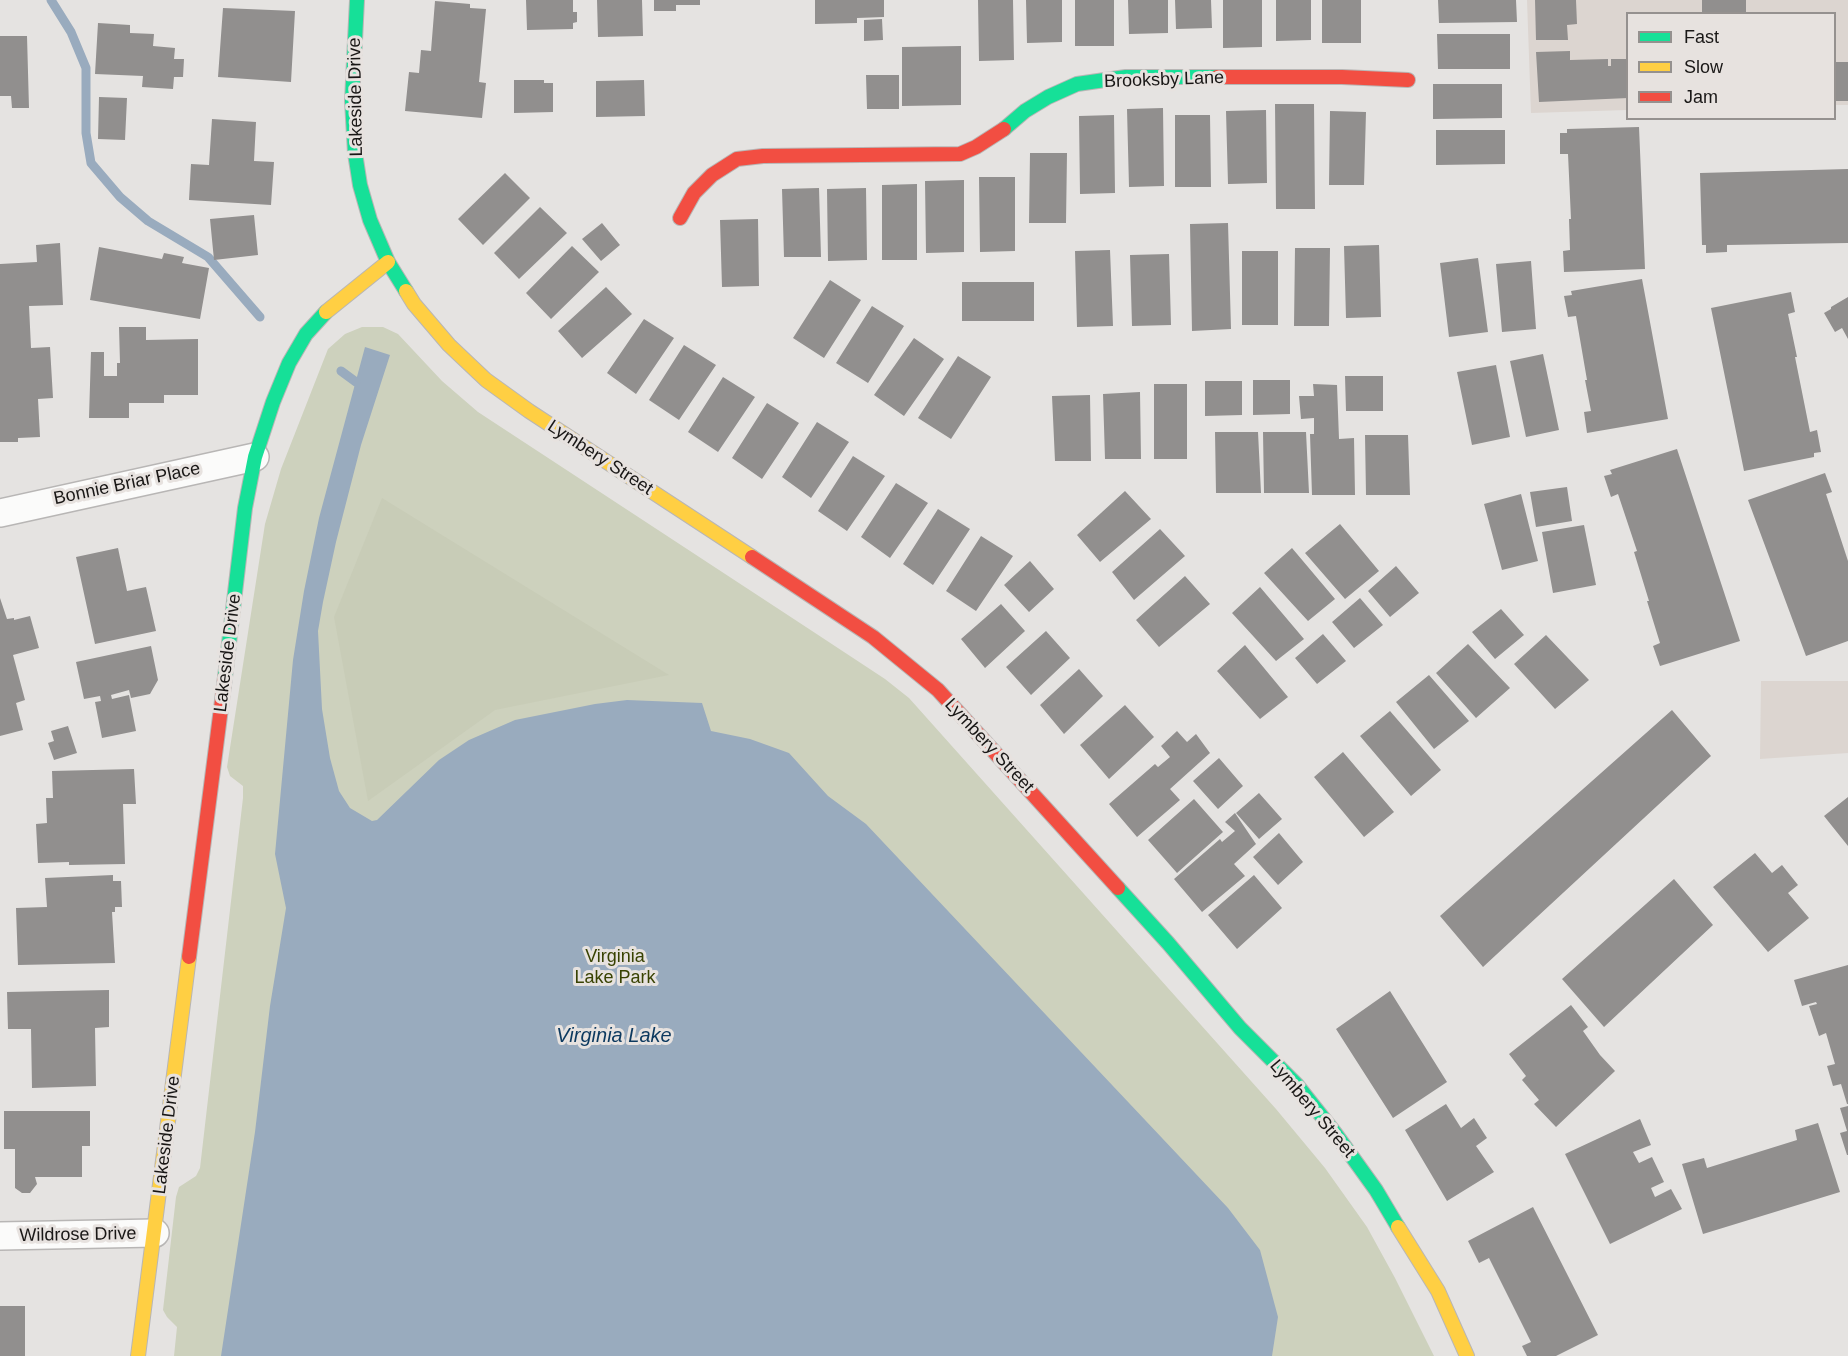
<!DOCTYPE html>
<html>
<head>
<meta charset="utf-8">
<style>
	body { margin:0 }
	#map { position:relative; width:1848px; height:1356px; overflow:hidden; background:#e5e3e1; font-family:Arial,sans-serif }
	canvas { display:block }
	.legend { position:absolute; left:1626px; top:12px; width:210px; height:108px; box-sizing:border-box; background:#e7e2df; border:2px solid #95918f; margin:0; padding:8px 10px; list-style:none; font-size:18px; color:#191716 }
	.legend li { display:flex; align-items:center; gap:12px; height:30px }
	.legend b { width:30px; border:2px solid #95918f }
</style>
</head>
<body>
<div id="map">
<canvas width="1848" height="1356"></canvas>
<ul class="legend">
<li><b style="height:8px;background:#16e098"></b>Fast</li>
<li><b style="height:8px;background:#ffcf43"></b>Slow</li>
<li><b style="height:8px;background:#f24e42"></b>Jam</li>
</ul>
</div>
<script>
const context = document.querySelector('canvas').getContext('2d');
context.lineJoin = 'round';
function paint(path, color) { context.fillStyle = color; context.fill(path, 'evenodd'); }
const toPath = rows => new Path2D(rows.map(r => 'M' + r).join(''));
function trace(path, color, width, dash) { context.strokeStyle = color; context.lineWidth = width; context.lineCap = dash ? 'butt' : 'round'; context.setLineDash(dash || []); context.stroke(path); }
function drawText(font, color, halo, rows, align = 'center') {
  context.font = font + ' Arial,sans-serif'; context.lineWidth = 6; context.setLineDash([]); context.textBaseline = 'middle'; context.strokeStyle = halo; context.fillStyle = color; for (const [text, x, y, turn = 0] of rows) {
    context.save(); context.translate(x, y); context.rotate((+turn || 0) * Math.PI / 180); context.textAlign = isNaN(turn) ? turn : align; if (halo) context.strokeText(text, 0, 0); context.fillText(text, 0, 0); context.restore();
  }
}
paint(toPath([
	[1527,0,1848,0,1848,105,1835,105,1834,14,1628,14,1627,110,1531,113],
	[1761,681,1848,681,1848,753,1760,759]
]), '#dcd5d0');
paint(toPath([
	[362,327,383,327,398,334,442,381,478,412,806,627,885,679,909,698,1276,1109,1325,1168,1367,1227,1395,1278,1434,1356,174,1356,177,1327,167,1317,163,1310,176,1197,179,1187,196,1176,200,1168,243,798,243,786,230,776,227,767,265,524,281,469,328,349,345,334]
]), '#cdd1bd');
paint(toPath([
	[382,498,669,675,495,710,368,801,334,617]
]), '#c8ccb7');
paint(toPath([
	[365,347,390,355,361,445,336,542,323,602,318,631,322,709,330,758,339,791,350,808,372,821,377,820,439,760,469,740,515,720,595,704,627,700,702,703,711,731,750,739,789,753,828,796,866,824,1228,1208,1260,1250,1278,1317,1272,1356,221,1356,255,1132,270,1006,286,908,275,854,293,660,304,591,319,518]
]), '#99abbe');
trace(toPath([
	[51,0,71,32,86,68,86,133,91,163,120,197,148,221,208,257,260,317],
	[341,371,356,382]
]), '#99abbe', 9);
paint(toPath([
	[526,0,573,0,573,12,577,12,577,22,573,23,573,29,527,30],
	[597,0,642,0,643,36,598,37],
	[654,0,700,0,700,5,676,5,676,11,654,11],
	[815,0,884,0,884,17,857,18,857,23,815,24],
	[978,0,1013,0,1014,60,979,61],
	[1026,0,1062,0,1062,42,1027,43],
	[1075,0,1114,0,1114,46,1075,46],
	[1128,0,1168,0,1168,33,1129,34],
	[1175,0,1211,0,1212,28,1176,29],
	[1223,0,1262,0,1262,47,1223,48],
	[1276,0,1311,0,1311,40,1276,41],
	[1322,0,1361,0,1361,43,1322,43],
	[1438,0,1516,0,1517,22,1439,23],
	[1535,0,1576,0,1577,24,1567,25,1568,40,1536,40],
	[1702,0,1746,0,1746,14,1702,14],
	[435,1,470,4,470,8,486,9,479,82,486,83,482,118,405,111,409,72,419,73,421,50,431,51],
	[223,8,295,11,291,82,218,77],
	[882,19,883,40,864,41,864,20],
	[98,23,130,25,130,33,154,34,153,46,175,48,174,59,184,59,183,77,174,77,173,89,142,87,143,76,95,74],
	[1437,34,1510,34,1510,69,1438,69],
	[0,36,27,36,29,108,12,108,11,96,0,96],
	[961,46,961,105,902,106,902,47],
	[1570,51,1570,60,1608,59,1608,66,1611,66,1611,59,1628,59,1628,98,1539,102,1536,52],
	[1834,62,1848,62,1848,101,1834,101],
	[866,75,899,75,899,109,867,109],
	[514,80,544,80,544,83,553,83,553,112,514,113],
	[644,80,645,116,596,117,596,81],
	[1433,84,1502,84,1502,118,1433,119],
	[99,97,127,98,125,140,98,139],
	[1275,104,1314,104,1315,209,1276,209],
	[1163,108,1164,186,1129,187,1127,109],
	[1266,110,1267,183,1228,184,1226,111],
	[1330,111,1366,112,1364,185,1329,185],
	[1114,115,1115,193,1080,194,1079,116],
	[1175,115,1210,115,1211,187,1175,187],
	[212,119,256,122,254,161,274,162,271,205,189,200,191,164,209,165],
	[1639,127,1645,269,1564,272,1563,251,1570,250,1569,219,1571,219,1568,154,1560,154,1560,133,1567,133,1567,129],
	[1436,130,1505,130,1505,164,1436,165],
	[1030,153,1067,153,1066,223,1029,223],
	[1848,169,1848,243,1727,245,1727,252,1706,253,1706,245,1702,245,1700,173],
	[505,173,530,198,483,245,458,219],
	[979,177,1015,177,1015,251,980,252],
	[964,180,964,252,926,253,925,181],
	[917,184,917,260,882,260,882,185],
	[819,188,821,257,784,257,782,189],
	[866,188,867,260,828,261,827,189],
	[540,207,567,233,519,279,494,253],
	[254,215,258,255,214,260,210,219],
	[758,219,759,286,722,287,720,220],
	[602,223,620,245,601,261,582,239],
	[1228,223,1231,329,1192,331,1190,224],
	[60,243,63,305,29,306,31,348,50,347,53,398,38,399,40,437,18,438,18,442,0,442,0,264,37,262,36,245],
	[1379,245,1381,317,1346,318,1344,246],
	[572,246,599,272,551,319,526,293],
	[99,247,162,259,164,253,184,257,182,263,209,268,200,319,90,300],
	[1295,248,1330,248,1329,326,1294,326],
	[1110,250,1113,326,1077,327,1075,251],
	[1242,251,1278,251,1278,325,1242,325],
	[1169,254,1171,325,1132,326,1130,255],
	[1478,258,1488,332,1449,337,1440,263],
	[1531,261,1536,329,1502,332,1496,264],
	[1642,279,1668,419,1587,433,1584,412,1591,411,1585,380,1587,380,1576,316,1568,317,1564,296,1572,295,1571,291],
	[830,280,861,300,824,358,793,338],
	[962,282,1034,282,1034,321,962,321],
	[606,287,632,314,582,358,558,331],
	[1791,292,1795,312,1788,314,1797,357,1795,357,1810,432,1817,430,1821,452,1814,453,1814,457,1744,471,1711,308],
	[1848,297,1848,339,1842,328,1835,332,1824,313,1831,309,1831,307],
	[872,306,904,326,868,383,836,363],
	[644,319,674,338,636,394,607,373],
	[119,327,146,327,146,340,198,339,198,395,164,395,164,403,129,403,129,418,89,418,91,352,104,352,104,376,117,376,117,363,120,363],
	[914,338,944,359,904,416,874,395],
	[684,345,716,365,679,420,649,400],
	[1543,354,1559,430,1526,437,1510,361],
	[958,356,991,377,951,439,918,418],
	[1496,365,1510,437,1472,445,1457,372],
	[1345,376,1383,376,1383,411,1346,411],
	[723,377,755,397,718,452,688,432],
	[1253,380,1290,380,1290,414,1253,415],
	[1205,381,1242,381,1242,415,1205,416],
	[1154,384,1187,384,1187,459,1154,459],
	[1313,384,1337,385,1339,439,1354,438,1355,495,1312,495,1310,434,1314,434,1314,418,1301,419,1299,396,1314,396],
	[1140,392,1141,459,1105,459,1103,394],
	[1090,395,1091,461,1055,461,1052,396],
	[767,403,799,423,762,479,732,458],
	[817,422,849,442,811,498,782,477],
	[1215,432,1258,432,1261,493,1216,493],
	[1263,432,1306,432,1309,493,1264,493],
	[1365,435,1408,435,1410,495,1366,495],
	[1677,449,1740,641,1660,666,1653,646,1660,643,1647,601,1649,601,1634,552,1637,551,1618,494,1611,497,1604,476,1612,474,1610,470],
	[853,456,885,476,847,531,818,511],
	[1825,473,1832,492,1826,494,1848,561,1848,641,1806,656,1748,500],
	[896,483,928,503,890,558,861,537],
	[1567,487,1572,521,1536,527,1530,492],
	[1125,491,1151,519,1100,562,1077,535],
	[1521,494,1538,561,1502,570,1484,504],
	[938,509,970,529,933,585,903,564],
	[1340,524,1379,571,1345,599,1305,553],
	[1584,525,1596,585,1553,593,1542,532],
	[1160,529,1185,556,1134,600,1112,572],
	[981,536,1013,556,976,611,946,591],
	[118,548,127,591,146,587,156,631,95,644,76,557],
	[1292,548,1335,599,1308,621,1264,573],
	[1030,561,1054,589,1029,612,1004,585],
	[1396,566,1419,593,1390,617,1368,591],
	[1185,576,1210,604,1159,647,1136,620],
	[1260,587,1304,639,1276,661,1232,613],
	[0,598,7,619,14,618,14,620,30,616,39,648,13,655,25,700,16,703,23,730,0,736],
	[1360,598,1383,625,1354,648,1332,622],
	[1001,604,1025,631,985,668,961,639],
	[1501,609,1524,635,1495,659,1472,632],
	[1046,631,1070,658,1031,695,1006,667],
	[1323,634,1346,661,1317,684,1295,658],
	[1546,635,1589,680,1555,709,1514,664],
	[1468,644,1510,688,1476,718,1436,673],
	[1245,645,1288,697,1260,719,1217,671],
	[151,646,158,680,150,694,131,698,129,690,111,695,112,699,129,695,136,731,102,738,95,702,101,701,100,696,84,699,76,662],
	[1079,669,1103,696,1064,734,1040,705],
	[1429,675,1469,721,1434,749,1396,702],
	[1125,705,1154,737,1109,779,1080,745],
	[1672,710,1711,756,1483,967,1440,916],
	[1390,711,1441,770,1411,796,1360,736],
	[68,726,77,753,54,760,48,743,54,741,51,731],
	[1177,731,1187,742,1196,734,1210,753,1170,789,1180,800,1137,837,1109,804,1155,764,1158,767,1170,757,1161,746],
	[1343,752,1394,812,1364,837,1314,777],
	[1219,758,1243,786,1218,809,1193,781],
	[134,769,136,804,123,804,125,864,69,865,69,862,38,863,36,824,47,823,46,798,53,798,52,771],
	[1259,793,1282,819,1259,839,1236,813],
	[1848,797,1848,846,1824,816],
	[1194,799,1223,832,1177,873,1148,840],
	[1235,813,1256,844,1234,864,1245,876,1202,912,1174,879,1220,839,1222,842,1235,831,1225,822],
	[1279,833,1303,862,1278,885,1253,857],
	[1755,853,1772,873,1782,865,1798,885,1788,893,1809,918,1768,952,1713,887],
	[113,875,113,881,121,881,122,907,115,907,115,912,112,912,115,963,18,965,16,908,47,907,45,878],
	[1254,875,1282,908,1237,949,1208,915],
	[1674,879,1713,925,1604,1027,1562,979],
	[1848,965,1848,1104,1847,1104,1841,1084,1833,1086,1827,1066,1835,1064,1826,1033,1819,1036,1809,1006,1817,1004,1816,1002,1802,1006,1794,980],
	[109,990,109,1027,95,1028,96,1086,32,1088,31,1029,8,1029,7,992],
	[1390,991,1447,1082,1393,1118,1336,1029],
	[1571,1005,1588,1027,1583,1031,1600,1055,1615,1071,1556,1127,1534,1104,1539,1100,1522,1080,1526,1076,1509,1054],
	[1446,1104,1461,1128,1474,1118,1487,1138,1476,1146,1494,1172,1447,1201,1405,1130],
	[1848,1106,1848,1155,1847,1155,1840,1133,1847,1131,1840,1108],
	[4,1111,90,1111,90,1146,82,1146,82,1177,35,1177,37,1184,30,1193,22,1193,15,1188,15,1149,4,1149],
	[1640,1119,1651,1145,1633,1152,1639,1163,1652,1157,1664,1182,1651,1188,1655,1197,1671,1189,1682,1209,1610,1244,1565,1154],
	[1818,1123,1840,1192,1703,1234,1682,1164,1704,1158,1707,1168,1797,1140,1795,1130],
	[1533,1207,1598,1335,1556,1356,1527,1356,1522,1346,1531,1342,1489,1258,1479,1263,1468,1241],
	[0,1306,25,1306,25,1356,0,1356]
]), '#918f8e');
const street = toPath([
	[0,513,255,457],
	[0,1236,155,1233]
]);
const fast = toPath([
	[357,0,352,101,355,153,360,185,370,220,388,262,406,291],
	[1004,129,1025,111,1048,97,1077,84,1126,77,1217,77],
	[225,677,245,508,255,457,273,402,289,363,306,334,326,312],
	[1118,888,1168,943,1240,1028,1297,1085,1335,1133,1376,1190,1398,1227]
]);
const slow = toPath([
	[406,291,414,304,449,345,486,380,529,411,752,557],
	[326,312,388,262],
	[1398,1227,1438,1291,1467,1356],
	[138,1356,189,957]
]);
const jam = toPath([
	[1217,77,1342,77,1408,80],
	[680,218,694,193,712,175,737,159,763,156,960,154,976,147,1004,129],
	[752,557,873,637,938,690,1118,888],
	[189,957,225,677]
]);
trace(street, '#b8b6b5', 30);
trace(fast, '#b8b6b5', 16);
trace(slow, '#b8b6b5', 16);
trace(jam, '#b8b6b5', 16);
trace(street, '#fbfbfa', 27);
trace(fast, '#16e098', 14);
trace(slow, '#ffcf43', 14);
trace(jam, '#f24e42', 14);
drawText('18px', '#191716', '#e7e2df', [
	["Brooksby Lane",1164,80,-2],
	["Lakeside Drive",356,97,-91],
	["Lymbery Street",600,458,33],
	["Bonnie Briar Place",127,484,-12],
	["Lakeside Drive",228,653,-83],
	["Lymbery Street",989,746,47],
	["Lymbery Street",1312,1109,50],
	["Lakeside Drive",167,1135,-83],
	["Wildrose Drive",78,1235,-1]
]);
drawText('18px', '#384202', '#e7e2df', [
	["Virginia",615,957],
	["Lake Park",615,978]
]);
drawText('italic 20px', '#0c395f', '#e7e2df', [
	["Virginia Lake",614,1036]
]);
</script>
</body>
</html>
